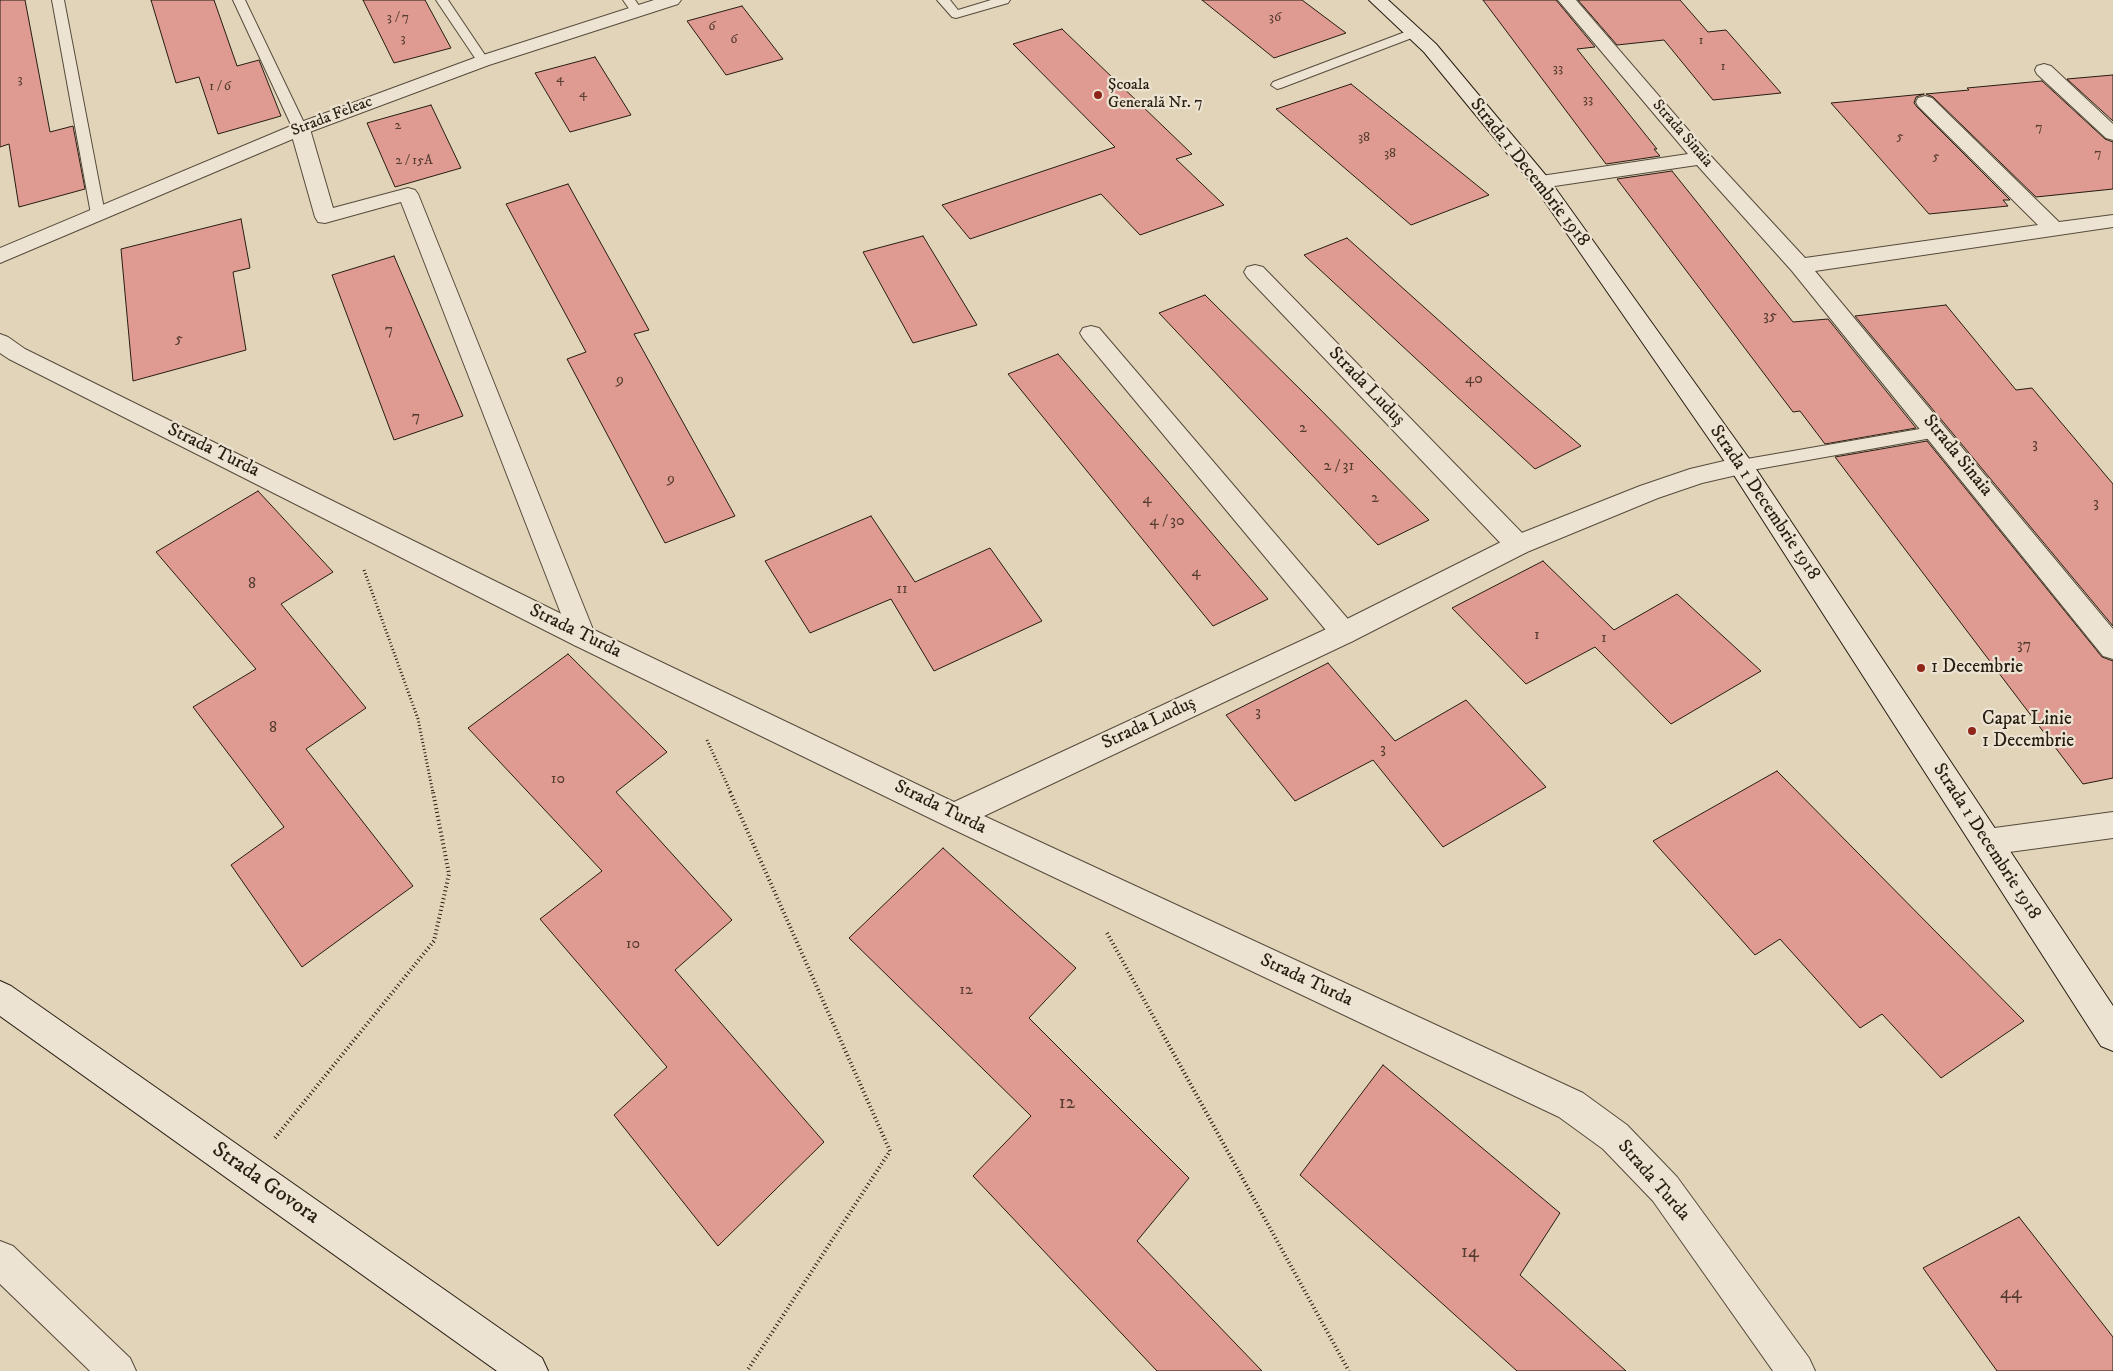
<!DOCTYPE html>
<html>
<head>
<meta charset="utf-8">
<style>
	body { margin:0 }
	canvas { display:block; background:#e1d4b9 }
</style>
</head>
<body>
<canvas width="2113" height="1371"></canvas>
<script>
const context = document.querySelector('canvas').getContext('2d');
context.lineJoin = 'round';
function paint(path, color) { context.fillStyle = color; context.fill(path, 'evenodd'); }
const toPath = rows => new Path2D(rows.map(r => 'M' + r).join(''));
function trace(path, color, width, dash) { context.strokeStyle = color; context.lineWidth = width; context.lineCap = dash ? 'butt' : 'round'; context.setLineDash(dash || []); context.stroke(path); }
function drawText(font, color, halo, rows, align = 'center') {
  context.font = font + ' "IM FELL DW Pica",serif'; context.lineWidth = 4.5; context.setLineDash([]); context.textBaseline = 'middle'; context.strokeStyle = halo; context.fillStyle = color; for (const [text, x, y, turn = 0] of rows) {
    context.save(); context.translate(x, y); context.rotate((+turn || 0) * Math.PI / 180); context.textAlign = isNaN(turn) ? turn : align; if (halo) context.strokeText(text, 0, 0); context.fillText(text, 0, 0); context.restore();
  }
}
const building = toPath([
	[0,0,25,0,50,132,73,126,85,189,19,207,9,144,0,147,0,0],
	[151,0,214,0,237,66,259,60,281,116,218,134,199,77,176,83,151,0],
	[363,0,425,0,451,48,394,63,363,0],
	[1202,0,1302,0,1346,33,1274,58,1202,0],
	[1483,0,1556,0,1595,47,1577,49,1657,149,1654,149,1660,156,1606,164,1483,0],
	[1578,0,1680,0,1708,32,1726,30,1781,93,1713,100,1664,40,1617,45,1578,0],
	[742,6,783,59,726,75,687,21,742,6],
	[1062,29,1192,154,1176,159,1224,205,1140,235,1101,194,970,239,942,205,1115,147,1013,44,1062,29],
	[595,57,631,115,570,132,535,73,595,57],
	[2113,75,2113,121,2067,79,2113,75],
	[2042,81,2105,139,2113,142,2113,189,2036,197,1933,97,1926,94,1969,90,1967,88,2042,81],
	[1351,84,1442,157,1489,195,1411,225,1276,109,1351,84],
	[1924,94,1916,97,1914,103,1917,107,2010,200,2003,200,2008,206,1929,214,1831,103,1924,94],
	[431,105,461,168,395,187,367,123,431,105],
	[1672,171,1793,322,1828,319,1916,428,1825,444,1800,411,1793,412,1617,179,1672,171],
	[568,184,649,330,634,334,735,516,665,543,567,359,586,352,506,204,568,184],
	[241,219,250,268,233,272,246,350,133,381,121,249,241,219],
	[923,236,977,325,913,343,863,252,923,236],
	[1347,238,1522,395,1581,446,1535,469,1304,255,1347,238],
	[394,256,463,416,394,440,332,275,394,256],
	[1205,295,1311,400,1429,520,1378,545,1159,313,1205,295],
	[1946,305,2016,390,2032,388,2113,484,2113,626,1855,316,1946,305],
	[1058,354,1157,469,1268,599,1213,626,1008,374,1058,354],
	[1927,441,2102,657,2113,661,2113,778,2083,784,1835,457,1927,441],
	[258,491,333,572,281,604,366,708,306,749,413,886,302,967,231,865,284,827,193,707,256,669,156,552,258,491],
	[871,516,915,582,990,548,1042,621,934,671,891,599,810,633,765,561,871,516],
	[1543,561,1614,630,1677,594,1761,671,1671,724,1595,647,1526,684,1452,608,1543,561],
	[568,654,667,752,616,792,732,920,675,970,824,1142,718,1246,614,1115,667,1067,540,919,602,871,468,728,568,654],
	[1328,663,1395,741,1466,700,1546,787,1443,847,1373,760,1295,801,1226,715,1328,663],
	[1777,771,2024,1021,1941,1078,1882,1014,1860,1028,1780,939,1755,955,1653,841,1777,771],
	[943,848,1076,968,1029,1018,1189,1178,1137,1241,1262,1371,1157,1371,973,1176,1031,1116,849,938,943,848],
	[1383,1065,1560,1213,1520,1275,1626,1371,1517,1371,1300,1175,1383,1065],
	[2019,1217,2113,1337,2113,1371,1997,1371,1923,1268,2019,1217]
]);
paint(building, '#df9b91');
trace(building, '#271d11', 1);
const service = toPath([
	[52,0,64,0,105,214,103,217,98,218,93,217,91,214,52,0],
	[233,0,245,0,307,129,305,132,300,133,293,129,233,0],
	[436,0,448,0,489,61,487,64,479,64,436,0],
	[623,0,635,0,642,10,636,14,632,13,623,0],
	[937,0,950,0,958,10,991,0,1010,0,1008,3,956,18,952,17,937,0],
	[1413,29,1417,30,1419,33,1417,36,1281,88,1277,89,1271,85,1273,82,1413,29],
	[1937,426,1943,428,1945,432,1943,436,1741,472,1735,470,1733,466,1735,462,1741,460,1937,426]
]);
const pedestrian = toPath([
	[300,123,307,125,310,129,333,208,408,188,415,190,418,194,596,637,592,645,583,648,574,645,570,637,401,202,325,223,318,222,315,217,290,129,293,125,300,123],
	[1255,265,1263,267,1527,538,1531,545,1527,552,1518,555,1509,552,1247,277,1244,272,1247,267,1255,265],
	[1091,326,1099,328,1353,625,1357,633,1353,641,1344,644,1335,641,1083,338,1080,333,1083,328,1091,326]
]);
const minor = toPath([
	[654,0,681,0,678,4,489,65,307,133,0,263,0,248,293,125,477,57,654,0],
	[1558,0,1576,0,1709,154,1805,258,2038,225,1918,106,1916,102,1918,98,1925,96,1932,98,2059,222,2113,215,2113,227,1815,271,2113,629,2113,659,2103,656,1792,271,1697,165,1541,188,1534,186,1531,182,1534,178,1541,176,1688,154,1558,0],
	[2044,64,2051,66,2113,124,2113,140,2106,138,2037,74,2035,70,2037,66,2044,64],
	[0,334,8,337,25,349,592,629,954,802,1335,625,1509,538,1640,486,1690,469,1741,457,1750,460,1753,466,1750,472,1702,483,1658,498,1527,552,1353,641,984,816,1583,1093,1627,1125,1677,1177,1809,1358,1815,1371,1773,1371,1653,1201,1603,1149,1559,1117,944,825,574,645,9,359,0,353,0,334],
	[2113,812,2113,838,1987,855,1976,851,1972,842,1976,833,1987,829,2113,812],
	[0,1241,13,1246,130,1358,136,1371,90,1371,0,1284,0,1241]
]);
const secondary = toPath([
	[1369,0,1388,0,1436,44,1548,178,1750,460,2113,1006,2113,1051,2101,1046,1732,472,1534,186,1424,52,1369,0],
	[0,981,11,986,542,1358,548,1371,497,1371,0,1016,0,981]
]);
trace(service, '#564b3b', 2);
trace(pedestrian, '#564b3b', 2);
trace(minor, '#564b3b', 2);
trace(secondary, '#271d11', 2);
trace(toPath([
	[364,570,418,719,433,793],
	[707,740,731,793]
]), '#271d11', 3, [1, 2.5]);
trace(toPath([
	[730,792,890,1151,747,1371],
	[1107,933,1349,1371],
	[275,1138,434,941,449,874,433,792]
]), '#271d11', 4, [1, 3]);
paint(service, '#ece3d2');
paint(pedestrian, '#ece3d2');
paint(minor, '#ece3d2');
paint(secondary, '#ece3d2');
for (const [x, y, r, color] of [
	[1098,95,5,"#8f2418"],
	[1921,668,5,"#8f2418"],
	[1972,731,5,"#8f2418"]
]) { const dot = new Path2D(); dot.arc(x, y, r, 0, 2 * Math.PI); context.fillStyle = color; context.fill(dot); trace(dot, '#ece3d2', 2); }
drawText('14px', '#553c31', null, [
	["3 / 7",398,18],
	["36",1275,18],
	["6",712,27],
	["3",403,39],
	["6",734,40],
	["1",1701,41],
	["1",1723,67],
	["33",1558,69],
	["4",560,79],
	["3",20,80],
	["1 / 6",220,87],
	["4",583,94],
	["33",1588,100],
	["2",398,126],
	["7",2039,128],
	["5",1900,137],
	["38",1364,138],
	["38",1390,154],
	["7",2098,154],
	["5",1936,157],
	["2 / 15A",414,161]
]);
drawText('16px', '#271d11', '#ece3d2', [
	["Școala",1108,86],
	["Generală Nr. 7",1108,104]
], 'left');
drawText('16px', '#271d11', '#ece3d2', [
	["Strada Feleac",332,117,-21],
	["Strada Sinaia",1682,134,49]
]);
drawText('16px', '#553c31', null, [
	["35",1770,317],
	["7",389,331],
	["5",179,340],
	["40",1474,380],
	["9",620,381],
	["7",416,418],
	["2",1303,429],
	["3",2035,445],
	["2 / 31",1339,467],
	["9",671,480],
	["2",1375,499],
	["4",1147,500],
	["3",2096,504],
	["4 / 30",1167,522],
	["4",1196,573],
	["8",252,585],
	["11",902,590],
	["1",1537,636],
	["1",1604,639],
	["37",2024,646],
	["3",1258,713],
	["8",273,729],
	["3",1383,750],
	["10",558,780],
	["10",633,945],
	["12",966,991]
]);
drawText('19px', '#271d11', '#ece3d2', [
	["Strada 1 Decembrie 1918",1529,173,52],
	["Strada Luduș",1366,387,46],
	["Strada Turda",213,451,26],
	["Strada Sinaia",1957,456,51],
	["Strada 1 Decembrie 1918",1764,503,56],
	["Strada Turda",575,632,26],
	["Strada Luduș",1149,724,-25],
	["Strada Turda",940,808,26],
	["Strada 1 Decembrie 1918",1986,842,57],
	["Strada Turda",1306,981,25],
	["Strada Turda",1653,1181,49]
]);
drawText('19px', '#271d11', '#ece3d2', [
	["1 Decembrie",1931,668],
	["Capat Linie",1982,720],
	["1 Decembrie",1982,742]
], 'left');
drawText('19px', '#553c31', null, [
	["12",1067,1104],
	["14",1470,1253],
	["44",2011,1294]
]);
drawText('22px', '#271d11', '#ece3d2', [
	["Strada Govora",265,1184,35]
]);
</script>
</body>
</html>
